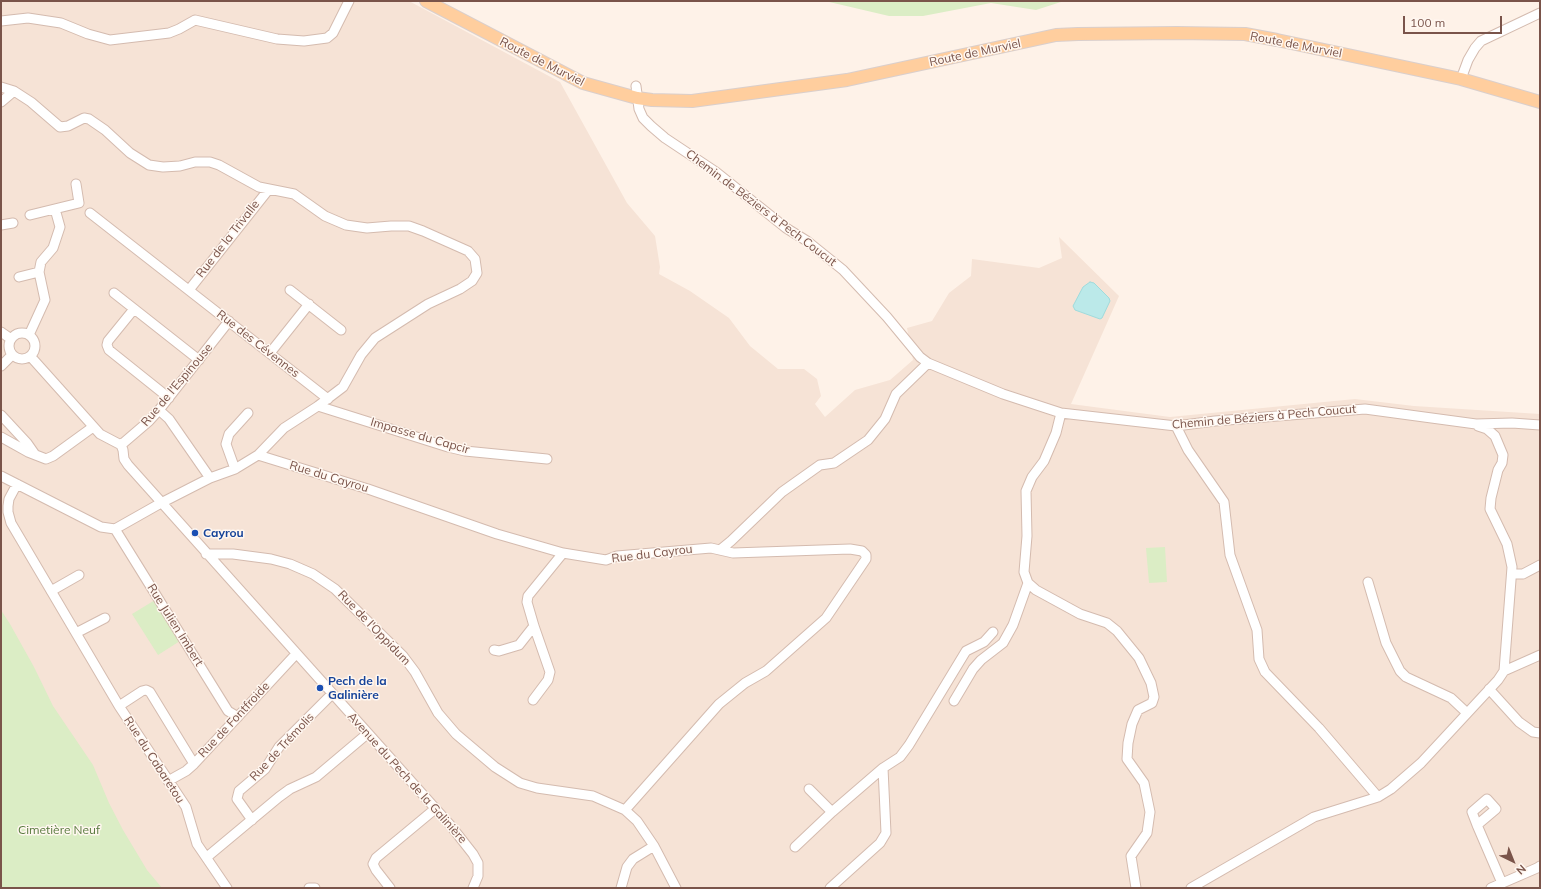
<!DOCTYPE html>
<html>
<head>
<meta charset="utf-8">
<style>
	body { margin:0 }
	#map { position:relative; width:1541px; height:889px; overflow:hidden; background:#fef2e8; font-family:Mulish,sans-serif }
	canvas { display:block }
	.frame { position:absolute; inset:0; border:2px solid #7a544a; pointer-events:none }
	.north { position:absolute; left:1493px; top:841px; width:40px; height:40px; -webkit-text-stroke:3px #fff7f0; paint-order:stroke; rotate:137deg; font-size:11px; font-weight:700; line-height:16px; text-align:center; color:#7a544a }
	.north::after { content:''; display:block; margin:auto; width:14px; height:18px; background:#7a544a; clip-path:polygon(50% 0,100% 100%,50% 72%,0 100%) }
	.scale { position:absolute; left:1403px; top:16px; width:99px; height:18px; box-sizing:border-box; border:2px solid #7a544a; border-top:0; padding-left:5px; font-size:12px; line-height:14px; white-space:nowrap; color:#7a544a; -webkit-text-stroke:3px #fff7f0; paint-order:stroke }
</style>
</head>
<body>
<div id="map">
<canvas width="1541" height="889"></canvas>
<div class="frame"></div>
<div class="north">N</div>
<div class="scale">100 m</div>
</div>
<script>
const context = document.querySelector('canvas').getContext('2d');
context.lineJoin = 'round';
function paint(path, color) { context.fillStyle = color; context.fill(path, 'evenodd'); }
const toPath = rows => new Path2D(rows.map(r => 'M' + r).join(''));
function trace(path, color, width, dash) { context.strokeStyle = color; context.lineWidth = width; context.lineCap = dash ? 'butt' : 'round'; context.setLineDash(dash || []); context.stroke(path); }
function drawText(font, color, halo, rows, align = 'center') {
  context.font = font + ' Mulish,sans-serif'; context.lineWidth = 3; context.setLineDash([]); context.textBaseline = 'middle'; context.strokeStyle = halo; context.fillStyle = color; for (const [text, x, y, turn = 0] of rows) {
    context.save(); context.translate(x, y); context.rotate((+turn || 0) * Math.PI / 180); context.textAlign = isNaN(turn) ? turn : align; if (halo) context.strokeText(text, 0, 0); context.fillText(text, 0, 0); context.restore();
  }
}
paint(toPath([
	[1,1,409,1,560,82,627,203,655,236,660,267,659,274,690,291,729,318,750,346,778,369,804,369,817,379,821,396,815,404,825,417,855,390,890,380,913,360,907,328,932,321,949,293,971,276,972,259,1039,268,1062,258,1059,237,1119,296,1071,404,1170,417,1355,399,1414,406,1540,414,1540,888,1,888]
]), '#f6e3d6');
paint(toPath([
	[825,1,1064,1,1036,10,991,3,923,16,889,16],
	[1165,547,1167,582,1149,583,1146,548],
	[155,600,180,641,158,655,132,614],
	[1,610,10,624,34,667,53,706,93,765,109,803,123,830,147,870,162,888,1,888]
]), '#dbedc5');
const water = toPath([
	[1090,282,1094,283,1109,298,1110,301,1102,318,1100,319,1075,310,1073,306,1083,287,1090,282]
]);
paint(water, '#bbe9e9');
trace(water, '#a0dbdc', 1);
const minor = toPath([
	[1,21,28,18,61,23,88,34,110,40,169,33,179,29,195,20,277,39,304,41,327,38,333,33,349,1],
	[1461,79,1468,60,1475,48,1481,41,1540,13],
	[636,86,639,109,643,118,651,126,665,138,716,172,786,228,807,241,843,270,887,317,920,357,928,363,1003,394,1061,413,1176,426,1215,421,1365,409,1476,424,1512,423,1540,425],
	[1,87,14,91,31,102,60,127,68,126,84,118,89,119,105,130,130,153,149,165,163,167,180,166,195,162,210,162,219,165,259,187,294,194,325,216,346,225,367,228,391,226,409,226,423,231,468,251,475,259,477,273,472,281,460,289,428,304,375,338,361,355,343,387,318,406,284,428,258,455],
	[1,102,14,91],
	[90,213,328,399],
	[30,215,79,203,76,184],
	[1,225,13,223],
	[19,277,39,272],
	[189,290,269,189],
	[290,290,341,330],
	[114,293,199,360],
	[134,309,108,341,107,345,109,350,169,398],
	[1,332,11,339],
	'9 346a13 13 0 1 1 26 0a13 13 0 1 1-26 0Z',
	[29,335,45,300,39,272,41,262,53,248,60,227,55,209],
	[270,353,309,304],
	[31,357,100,434,121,445,123,450,124,459,128,465,451,826,473,854,478,863,478,876,473,888],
	[1,366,12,355],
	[318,406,448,447,465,451,547,459],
	[159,410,169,419,210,478],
	[1061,413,1056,433,1044,461,1032,477,1026,491,1027,536,1024,572,1028,583,1036,590,1080,614,1107,623,1117,631,1139,658,1151,683,1154,697,1152,703,1138,710,1132,724,1128,743,1127,759,1144,783,1150,812,1147,833,1131,856,1136,888],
	[1,415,27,443,34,453],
	[1176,426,1188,450,1224,502,1230,555,1257,630,1259,659,1265,672,1319,728,1378,797],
	[1,437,28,452,46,459,53,456,93,427],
	[121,445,149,421,159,410,229,321],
	[235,469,226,444,229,434,248,413],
	[1,476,101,527,115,529],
	[17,484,9,499,8,506,8,512,11,523,119,706,186,807,197,844,227,888],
	[115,529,161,503,210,478,235,469,258,455,368,489,497,534,563,553,606,560,617,556,711,548,733,553,850,549,862,551,866,555,866,559,826,618,766,671,745,683,719,704,625,810],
	[115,529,228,711,238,717],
	[720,550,731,541,782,492,820,465,834,463,868,440,885,419,896,394,928,363],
	[206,554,233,554,271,559,290,564,313,574,335,589,403,656,415,672,438,713,456,734,495,767,520,783,537,788,593,796,625,810,637,821,654,846,676,888],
	[1513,574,1523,574,1540,565],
	[1368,582,1386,643,1400,671,1406,677,1451,698,1467,713],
	[51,591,79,575],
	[76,633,105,618],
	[494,650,499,651,519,645,534,626],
	[1504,671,1540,655],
	[1489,689,1519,722,1533,732,1540,733],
	[533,700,548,680,550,672,534,626,527,602,528,596,563,553],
	[954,701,973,669,981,660,1003,643,1013,625,1028,583],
	[119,706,142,691,146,690,150,692,194,764],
	[168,781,186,771,194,764,296,654],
	[809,789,832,812],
	[252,820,237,799,239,791,265,769,279,747,332,694],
	[1477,825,1472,812,1487,799,1496,809,1477,825,1502,883],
	[795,847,832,812,883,768],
	[207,857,279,797,290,789,316,777,367,734],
	[309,888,315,888],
	[390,888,376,870,373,864,376,858,435,809],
	[621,888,627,867,633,859,654,846],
	[830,888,880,843,886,833,883,768,900,757,909,745,966,651,984,642,993,632],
	[1191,888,1314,817,1378,797,1391,789,1421,763,1498,680,1504,671,1512,567,1507,544,1490,509,1491,498,1498,470,1502,463,1503,455,1495,436,1487,429,1478,426],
	[1491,888,1537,868,1540,866]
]);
const major = toPath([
	[426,1,583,83,637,98,652,100,692,101,847,80,1056,35,1078,34,1177,33,1245,34,1277,40,1461,79,1540,102]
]);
trace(minor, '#d4bbaf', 11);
trace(major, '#dacfcc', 14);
trace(minor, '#fff', 9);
trace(major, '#ffce9e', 12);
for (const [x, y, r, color] of [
	[195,533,4,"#1a4fb4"],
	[320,688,4,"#1a4fb4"]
]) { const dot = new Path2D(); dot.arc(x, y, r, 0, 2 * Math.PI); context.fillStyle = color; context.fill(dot); trace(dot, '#fff7f0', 1.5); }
drawText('12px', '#7a544a', '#fff7f0', [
	["Route de Murviel",1296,45,11],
	["Route de Murviel",975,53,-12],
	["Route de Murviel",542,62,27],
	["Chemin de Béziers à Pech Coucut",761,208,37],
	["Rue de la Trivalle",228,239,-52],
	["Rue des Cévennes",258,344,38],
	["Rue de l'Espinouse",177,385,-50],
	["Chemin de Béziers à Pech Coucut",1264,417,-5],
	["Impasse du Capcir",420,436,16],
	["Rue du Cayrou",329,477,17],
	["Rue du Cayrou",652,554,-7],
	["Rue Julien Imbert",175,625,58],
	["Rue de l'Oppidum",374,628,46],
	["Rue de Fontfroide",234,720,-47],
	["Rue de Trémolis",282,747,-47],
	["Rue du Cabaretou",154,760,57],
	["Avenue du Pech de la Galinière",407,778,48]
]);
drawText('bold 12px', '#164399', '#fff7f0', [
	["Cayrou",203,533],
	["Pech de la",328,681],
	["Galinière",328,695]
], 'left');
drawText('12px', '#587a3e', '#fff7f0', [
	["Cimetière Neuf",59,830]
]);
</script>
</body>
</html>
